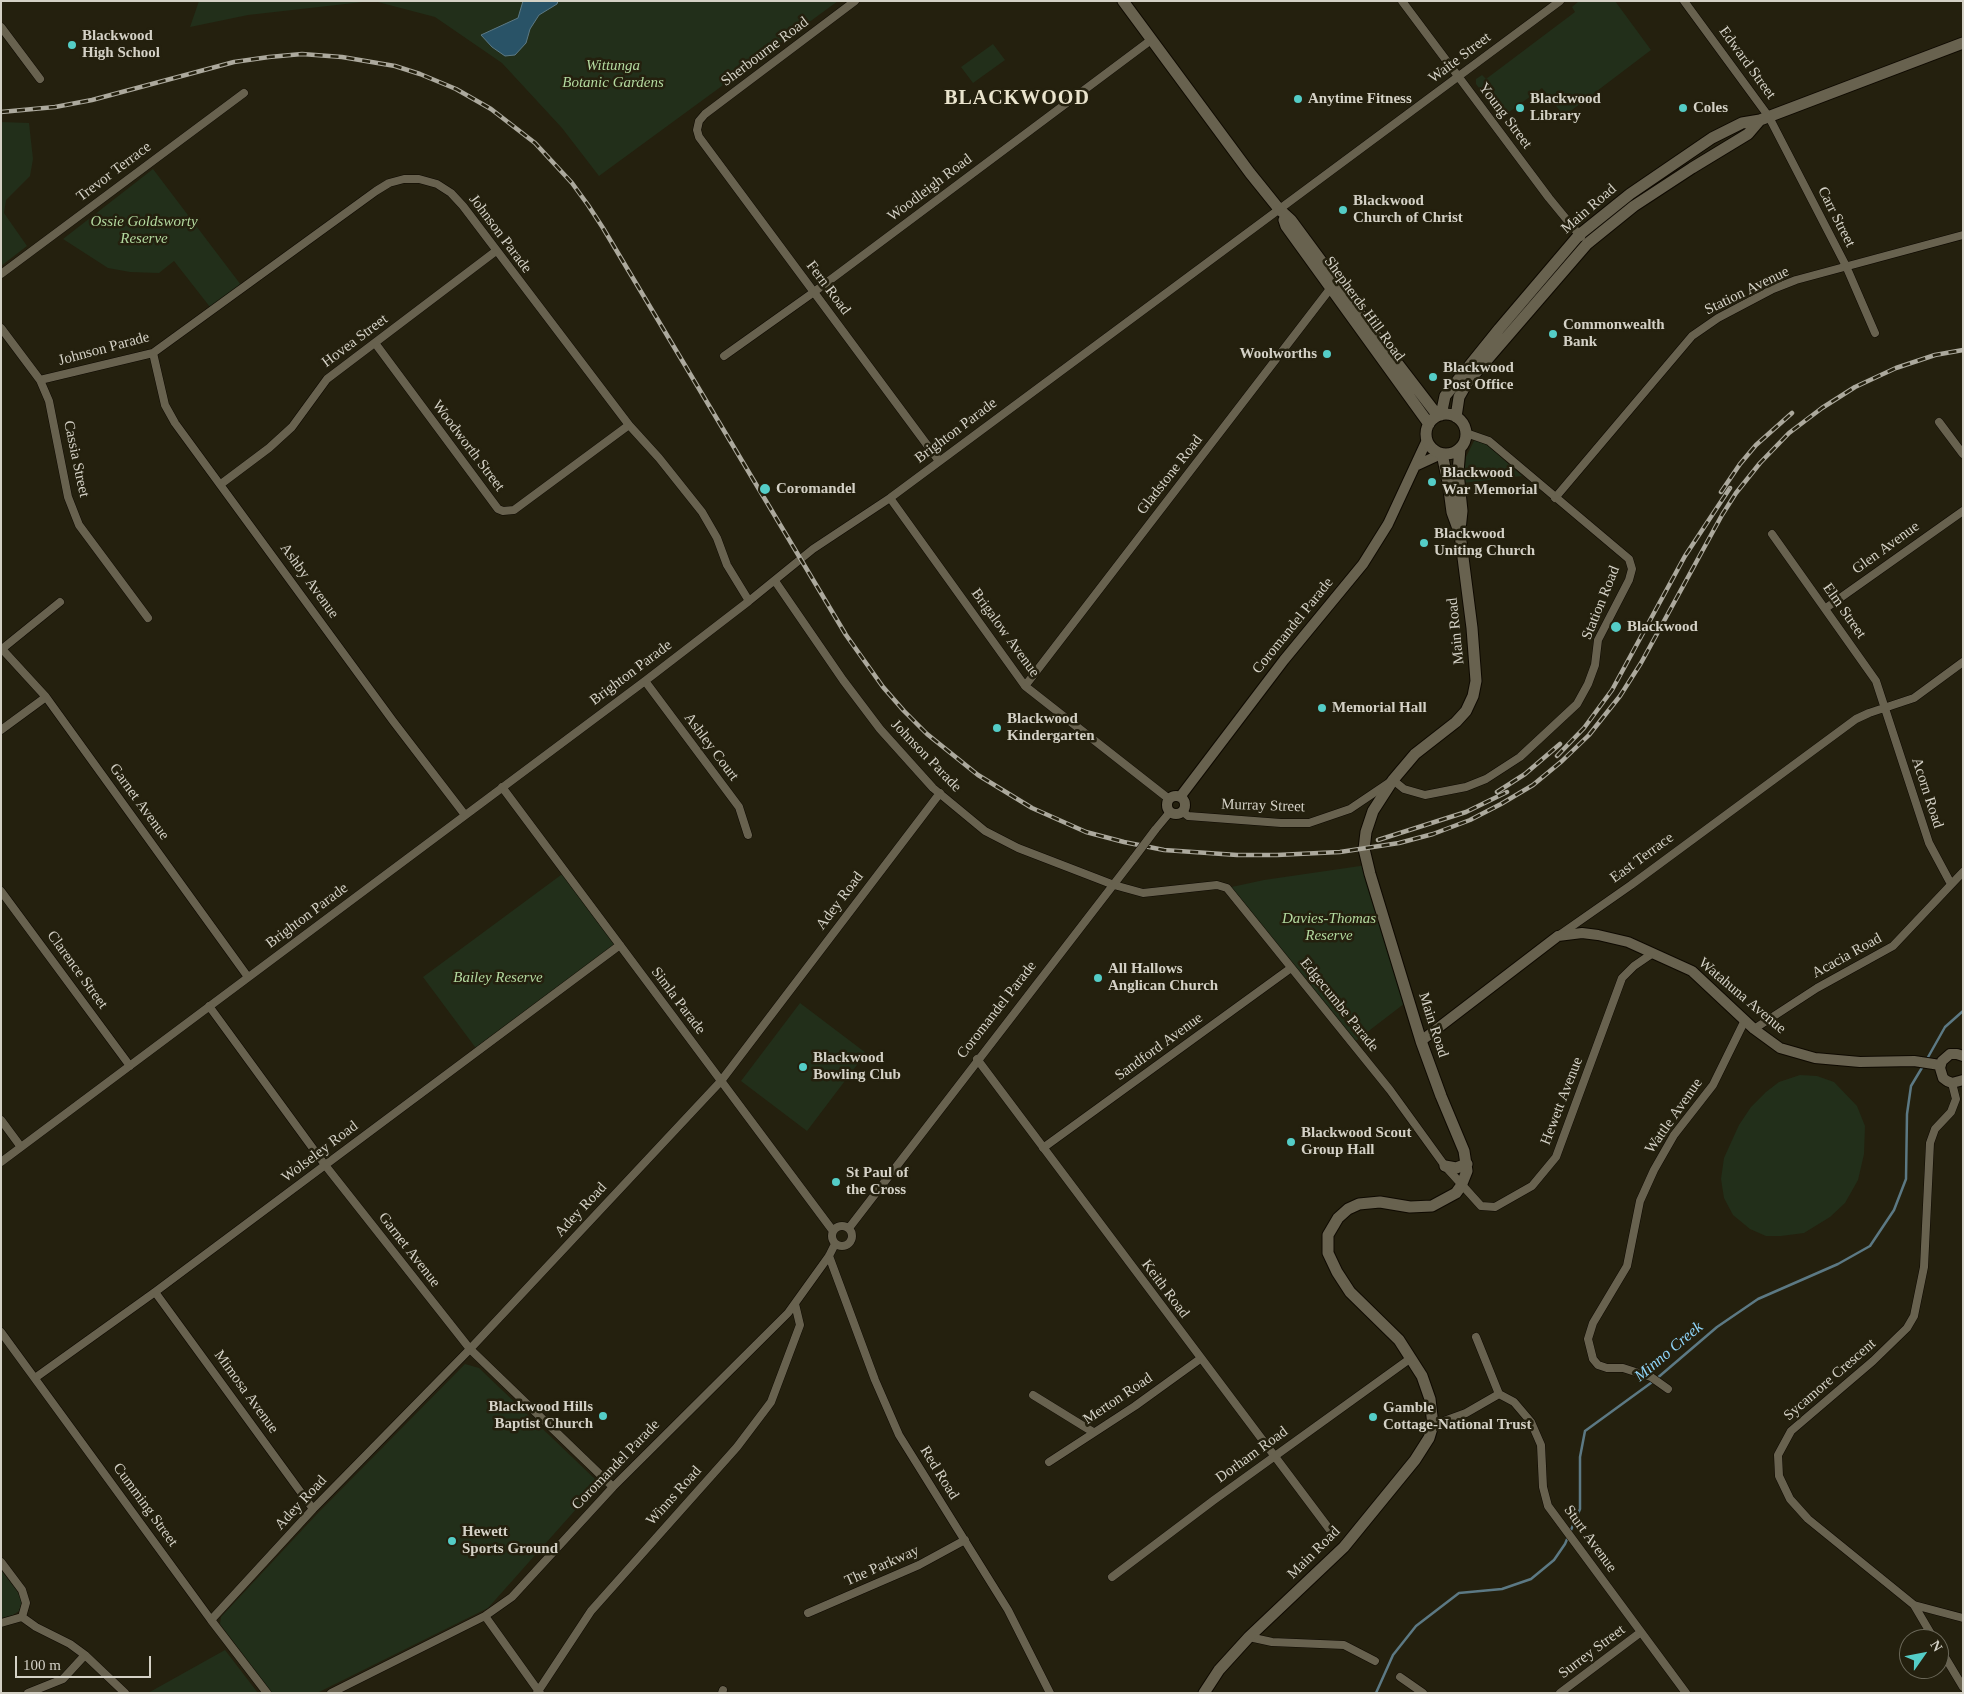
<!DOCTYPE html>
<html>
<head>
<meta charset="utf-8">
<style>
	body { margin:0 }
	#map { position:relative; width:1964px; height:1694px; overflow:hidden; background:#24200e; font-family:Georgia,serif }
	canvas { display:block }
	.frame { position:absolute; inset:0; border:2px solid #d4d1c6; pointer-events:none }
	.north { position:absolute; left:1899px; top:1629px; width:50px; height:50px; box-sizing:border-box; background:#24200e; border:1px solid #6a6758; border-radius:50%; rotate:57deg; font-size:14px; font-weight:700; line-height:20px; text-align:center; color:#d4d1c6 }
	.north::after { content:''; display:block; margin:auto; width:18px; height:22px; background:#54cdc7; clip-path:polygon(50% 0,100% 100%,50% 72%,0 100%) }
	.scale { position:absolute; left:15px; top:1656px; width:136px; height:22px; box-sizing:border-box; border:2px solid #d4d1c6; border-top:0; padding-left:6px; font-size:15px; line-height:18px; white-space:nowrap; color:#d4d1c6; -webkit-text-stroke:4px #24200e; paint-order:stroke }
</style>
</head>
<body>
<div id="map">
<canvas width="1964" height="1694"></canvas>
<div class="frame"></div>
<div class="north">N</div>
<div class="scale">100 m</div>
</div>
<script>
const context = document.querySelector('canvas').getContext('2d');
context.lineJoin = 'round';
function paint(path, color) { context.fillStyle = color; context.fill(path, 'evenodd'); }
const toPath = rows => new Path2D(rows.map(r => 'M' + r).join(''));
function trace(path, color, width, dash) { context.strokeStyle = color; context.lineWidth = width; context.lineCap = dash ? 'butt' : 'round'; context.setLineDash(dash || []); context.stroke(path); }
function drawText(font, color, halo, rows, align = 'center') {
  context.font = font + ' Georgia,serif'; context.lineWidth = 5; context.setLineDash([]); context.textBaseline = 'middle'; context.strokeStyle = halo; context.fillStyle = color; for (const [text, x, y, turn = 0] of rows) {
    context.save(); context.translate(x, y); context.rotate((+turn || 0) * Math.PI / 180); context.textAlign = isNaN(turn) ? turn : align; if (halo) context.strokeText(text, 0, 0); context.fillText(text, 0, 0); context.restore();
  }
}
paint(toPath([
	[199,1,372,1,248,15,190,27],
	[374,1,838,1,599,176,562,128,502,63,435,17],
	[1579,1,1615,1,1651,50,1564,116,1542,88,1501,118,1476,84,1476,79,1482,75,1486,79,1575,12,1572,7],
	[993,44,1005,60,973,83,961,67],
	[1,122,29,123,33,159,30,176,6,200,4,213,27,246,1,266],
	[153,169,241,285,210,307,174,261,159,273,130,272,108,268,63,239],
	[1475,439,1486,444,1522,476,1463,483,1466,457],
	[1367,865,1409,1000,1353,1043,1227,888,1264,880],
	[565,872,620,945,478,1051,423,977],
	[800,1003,866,1053,807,1131,741,1081],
	[1800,1075,1817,1076,1834,1082,1857,1106,1865,1126,1864,1154,1858,1180,1845,1203,1830,1217,1804,1233,1781,1236,1766,1236,1750,1229,1733,1215,1724,1198,1721,1179,1724,1158,1739,1125,1751,1107,1766,1092,1779,1082],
	[465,1364,479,1368,595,1479,594,1489,488,1608,317,1693,272,1693,220,1624,221,1617,317,1514],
	[1,1570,17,1591,21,1599,21,1605,19,1611,13,1615,1,1619],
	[225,1650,258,1693,148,1693]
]), '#222f1a');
const water = toPath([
	[523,1,558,1,557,4,539,15,530,29,526,43,515,55,505,56,492,47,481,35,518,18,523,1]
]);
paint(water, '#295367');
trace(water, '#5c7984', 1);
trace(toPath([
	[1927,1059,1945,1027,1963,1011],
	[1376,1693,1393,1655,1416,1626,1459,1593,1502,1589,1531,1579,1554,1560,1565,1544,1580,1509,1580,1457,1585,1431,1655,1380,1717,1327,1758,1299,1838,1264,1870,1246,1894,1210,1906,1179,1907,1114,1911,1086,1923,1066]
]), '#5c7984', 2.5);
const minor = toPath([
	[855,1,705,114,699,121,697,130,699,137,939,461],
	[1402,1,1549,198,1581,237],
	[1684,1,1769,117,1846,266,1875,333],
	[1,27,40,79],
	[1,274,244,93],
	[1,328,40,380,49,401,68,497,79,525,148,618],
	[375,343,498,509,503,511,514,510,629,425],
	[153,353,165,405,175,423,393,721,465,815],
	[724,356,814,292,1151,40],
	[40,380,153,353,376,191,389,183,404,179,419,179,437,184,451,193,463,206,629,425,659,458,702,512,717,538,727,565,749,601],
	[1939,422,1963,454],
	[221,484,269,448,292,427,327,379,496,251],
	[890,498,1025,686,1169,799],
	[1555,498,1692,336,1718,318,1773,289,1796,280,1963,235],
	[1772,534,1876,681,1929,843,1951,884],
	[775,581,843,680,880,729,933,788,985,831,1018,848,1114,885,1143,893,1217,885,1227,888,1390,1090,1445,1166,1481,1206,1495,1207,1532,1186,1556,1157,1622,978,1634,966,1653,953],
	[1826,608,1963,511],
	[1,648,46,697,248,977],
	[2,649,60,602],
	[645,681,739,807,748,835],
	[1025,686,1333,285],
	[1,730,46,697],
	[502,787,833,1231],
	[1182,811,1188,816,1281,823,1309,823,1350,809,1393,780,1404,789,1425,795,1466,787,1486,779,1520,757,1577,704,1588,684,1595,665,1598,640,1629,580,1632,569,1629,559,1489,441,1466,433],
	[1155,830,1170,812],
	[1,891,130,1066],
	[1558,936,1631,885,1856,719,1869,713,1914,698,1963,662],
	[209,1006,325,1165,470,1349,613,1487],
	[1754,1029,1817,988,1893,946,1963,872],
	[977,1059,1333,1534],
	[1952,1083,1956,1099,1951,1112,1935,1129,1930,1143,1924,1267,1914,1316,1907,1328,1873,1361,1791,1431,1778,1455,1779,1476,1790,1499,1808,1519,1914,1605,1963,1618],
	[1,1120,21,1147],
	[1043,1148,1291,968],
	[1,1162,645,681,749,601,813,549,890,498,1560,1],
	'832 1236a10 10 0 1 1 20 0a10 10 0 1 1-20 0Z',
	[849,1228,1134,858],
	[829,1256,875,1380,899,1435,1008,1610,1050,1693],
	[155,1292,313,1509],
	[1,1332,211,1620,267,1693],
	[1476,1337,1499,1394],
	[35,1378,155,1292,620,945],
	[1668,1389,1651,1377,1623,1368,1607,1368,1598,1365,1593,1359,1588,1339,1593,1323,1627,1266,1640,1201,1654,1170,1674,1135,1713,1085,1745,1020],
	[1499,1394,1514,1402,1531,1422,1541,1445,1543,1487,1548,1506,1686,1693],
	[1033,1395,1093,1432],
	[1433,1425,1466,1413,1499,1394],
	[1049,1462,1135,1406,1200,1359],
	[1,1562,22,1590,26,1603,22,1617,1,1623],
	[1112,1577,1214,1500,1411,1358],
	[1914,1605,1934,1639],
	[808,1613,919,1565,965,1540],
	[485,1616,540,1693],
	[22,1617,36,1627,70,1644,85,1655,125,1693],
	[211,1620,313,1509,470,1349,721,1081,940,793],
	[1249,1637,1272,1642,1344,1645,1375,1661],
	[1939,1647,1963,1687],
	[1400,1677,1423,1693],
	[28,1693,63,1679,85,1655],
	[331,1693,485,1616,512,1597,613,1487,788,1313,829,1256,835,1244],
	[537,1693,591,1611,737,1447,771,1402,800,1325,795,1304],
	[722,1693,723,1690],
	[1560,1693,1641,1632]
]);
const tertiary = toPath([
	[1415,466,1441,454],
	'1167 805a9 9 0 1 1 18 0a9 9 0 1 1-18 0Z',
	[1180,797,1284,660,1363,564,1388,524,1427,440],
	[1421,1041,1558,936,1582,933,1598,935,1628,942,1692,971,1754,1029,1780,1048,1815,1058,1860,1062,1914,1061,1940,1065],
	[1963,1056,1957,1054,1950,1054,1942,1061,1940,1068,1943,1078,1947,1081,1952,1083,1963,1080]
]);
const secondary = toPath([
	[1123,1,1250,173,1279,209,1291,220,1378,338,1438,416],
	[1284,220,1286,226,1429,424],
	'1426 434a20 20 0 1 1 40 0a20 20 0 1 1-40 0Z',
	[1441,415,1445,396,1499,329,1579,235,1630,194,1712,138,1742,123,1760,120,1963,43],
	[1456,417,1459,397,1467,383,1587,244,1634,206,1692,168,1748,134,1760,120],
	[1460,530,1462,511,1458,472,1460,448],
	[1445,1166,1456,1168,1467,1164],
	[1204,1693,1219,1670,1249,1637,1344,1547,1415,1460,1429,1438,1433,1425,1430,1399,1422,1376,1399,1340,1350,1292,1337,1272,1328,1253,1328,1235,1338,1218,1348,1209,1359,1204,1380,1202,1410,1207,1432,1206,1456,1193,1461,1186,1467,1171,1464,1151,1441,1096,1421,1041,1370,874,1364,849,1366,832,1373,811,1393,780,1415,754,1456,722,1466,711,1473,696,1476,681,1472,628,1460,534,1452,512,1448,482,1442,454]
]);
trace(minor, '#0e0900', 9);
trace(tertiary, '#0e0900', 12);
trace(secondary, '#0e0900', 13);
trace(minor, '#68624f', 8);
trace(tertiary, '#68624f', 10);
trace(secondary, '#68624f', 11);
const rail = toPath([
	[1,112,55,107,92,100,234,62,269,57,302,54,342,57,395,66,420,74,456,89,491,109,535,143,572,183,588,205,603,228,846,635,883,687,904,711,927,734,978,775,1032,808,1086,832,1124,842,1164,850,1237,855,1277,855,1340,852,1399,843,1433,834,1470,820,1501,804,1533,785,1562,761,1589,735,1620,696,1641,663,1722,515,1736,493,1760,463,1789,433,1822,408,1855,387,1896,368,1935,355,1963,350],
	[1721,492,1740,464,1756,445,1792,413],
	[1557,756,1584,728,1612,690,1685,556,1730,488],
	[1497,792,1525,774,1560,744],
	[1378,840,1466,812,1507,792]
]);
trace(rail, '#aca99d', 4.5);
trace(rail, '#24200e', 2.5, [8]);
const minorBridge = toPath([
	[1134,858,1155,830]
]);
trace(minorBridge, '#0e0900', 9, []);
trace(minorBridge, '#68624f', 8);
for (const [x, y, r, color] of [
	[72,45,5,"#54cdc7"],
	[1298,99,5,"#54cdc7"],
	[1520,108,5,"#54cdc7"],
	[1683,108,5,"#54cdc7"],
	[1343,210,5,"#54cdc7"],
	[1553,334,5,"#54cdc7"],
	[1327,354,5,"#54cdc7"],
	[1433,377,5,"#54cdc7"],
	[1432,482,5,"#54cdc7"],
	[765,489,6,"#54cdc7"],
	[1424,543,5,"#54cdc7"],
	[1616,627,6,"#54cdc7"],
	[1322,708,5,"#54cdc7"],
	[997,728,5,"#54cdc7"],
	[1098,978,5,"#54cdc7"],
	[803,1067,5,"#54cdc7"],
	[1291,1142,5,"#54cdc7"],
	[836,1182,5,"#54cdc7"],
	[603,1416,5,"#54cdc7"],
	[1373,1417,5,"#54cdc7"],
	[452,1541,5,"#54cdc7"]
]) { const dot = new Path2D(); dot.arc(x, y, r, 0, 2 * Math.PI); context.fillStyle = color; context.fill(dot); trace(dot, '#24200e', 2); }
drawText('bold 15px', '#d4d1c6', '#24200e', [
	["Blackwood",82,36],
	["High School",82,53],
	["Anytime Fitness",1308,99],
	["Blackwood",1530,99],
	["Library",1530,116],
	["Coles",1693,108],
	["Blackwood",1353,201],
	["Church of Christ",1353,218],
	["Commonwealth",1563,325],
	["Bank",1563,342],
	["Woolworths",1317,354,"right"],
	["Blackwood",1443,368],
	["Post Office",1443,385],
	["Blackwood",1442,473],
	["War Memorial",1442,490],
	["Coromandel",776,489],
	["Blackwood",1434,534],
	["Uniting Church",1434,551],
	["Blackwood",1627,627],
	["Memorial Hall",1332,708],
	["Blackwood",1007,719],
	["Kindergarten",1007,736],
	["All Hallows",1108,969],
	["Anglican Church",1108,986],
	["Blackwood",813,1058],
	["Bowling Club",813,1075],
	["Blackwood Scout",1301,1133],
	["Group Hall",1301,1150],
	["St Paul of",846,1173],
	["the Cross",846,1190],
	["Blackwood Hills",593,1407,"right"],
	["Baptist Church",593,1424,"right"],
	["Gamble",1383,1408],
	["Cottage-National Trust",1383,1425],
	["Hewett",462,1532],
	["Sports Ground",462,1549]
], 'left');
drawText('15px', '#d4d1c6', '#24200e', [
	["Sherbourne Road",765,52,-37],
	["Waite Street",1460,58,-37],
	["Edward Street",1747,63,54],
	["Young Street",1505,116,53],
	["Trevor Terrace",114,172,-37],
	["Woodleigh Road",930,188,-37],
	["Main Road",1589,209,-41],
	["Carr Street",1836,217,63],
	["Johnson Parade",500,234,53],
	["Fern Road",828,288,53],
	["Station Avenue",1747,291,-26],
	["Shepherds Hill Road",1364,309,54],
	["Hovea Street",355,341,-37],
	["Johnson Parade",104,349,-15],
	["Brighton Parade",956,431,-37],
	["Woodworth Street",468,446,53],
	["Cassia Street",76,459,78],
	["Gladstone Road",1170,475,-52],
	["Glen Avenue",1886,548,-36],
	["Ashby Avenue",309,581,54],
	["Station Road",1601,603,-68],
	["Elm Street",1844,611,55],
	["Coromandel Parade",1293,626,-51],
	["Main Road",1456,631,-96],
	["Brigalow Avenue",1005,633,54],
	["Brighton Parade",631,673,-37],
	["Ashley Court",711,747,53],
	["Johnson Parade",926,756,46],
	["Acorn Road",1927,793,72],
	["Garnet Avenue",139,802,54],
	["Murray Street",1263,806,2],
	["East Terrace",1642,858,-36],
	["Adey Road",840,901,-53],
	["Brighton Parade",307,916,-37],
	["Acacia Road",1847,956,-29],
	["Clarence Street",77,970,54],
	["Watahuna Avenue",1742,996,40],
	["Simla Parade",678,1001,53],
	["Edgecumbe Parade",1339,1005,51],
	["Coromandel Parade",997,1010,-52],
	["Main Road",1433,1025,72],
	["Sandford Avenue",1159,1047,-36],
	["Hewett Avenue",1562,1101,-69],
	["Wattle Avenue",1674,1116,-55],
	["Wolseley Road",320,1152,-37],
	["Adey Road",581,1210,-47],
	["Garnet Avenue",409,1250,52],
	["Keith Road",1165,1289,53],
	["Sycamore Crescent",1830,1380,-41],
	["Mimosa Avenue",246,1392,54],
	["Merton Road",1118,1399,-34],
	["Dorham Road",1252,1455,-36],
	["Coromandel Parade",616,1465,-46],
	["Red Road",939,1473,58],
	["Winns Road",674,1496,-48],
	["Adey Road",301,1503,-47],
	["Cumming Street",145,1505,54],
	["Sturt Avenue",1590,1539,54],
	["Main Road",1314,1553,-45],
	["The Parkway",882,1566,-24],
	["Surrey Street",1592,1652,-37]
]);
drawText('italic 15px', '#b3d99f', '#24200e', [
	["Wittunga",613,66],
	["Botanic Gardens",613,83],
	["Ossie Goldsworty",144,222],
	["Reserve",144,239],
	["Davies-Thomas",1329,919],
	["Reserve",1329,936],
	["Bailey Reserve",498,978]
]);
drawText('italic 16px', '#8fd5fa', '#24200e', [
	["Minno Creek",1669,1352,-40]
]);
context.letterSpacing = '1px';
drawText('bold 20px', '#eae4cd', '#24200e', [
	["BLACKWOOD",1017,99]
]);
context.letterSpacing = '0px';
</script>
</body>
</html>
